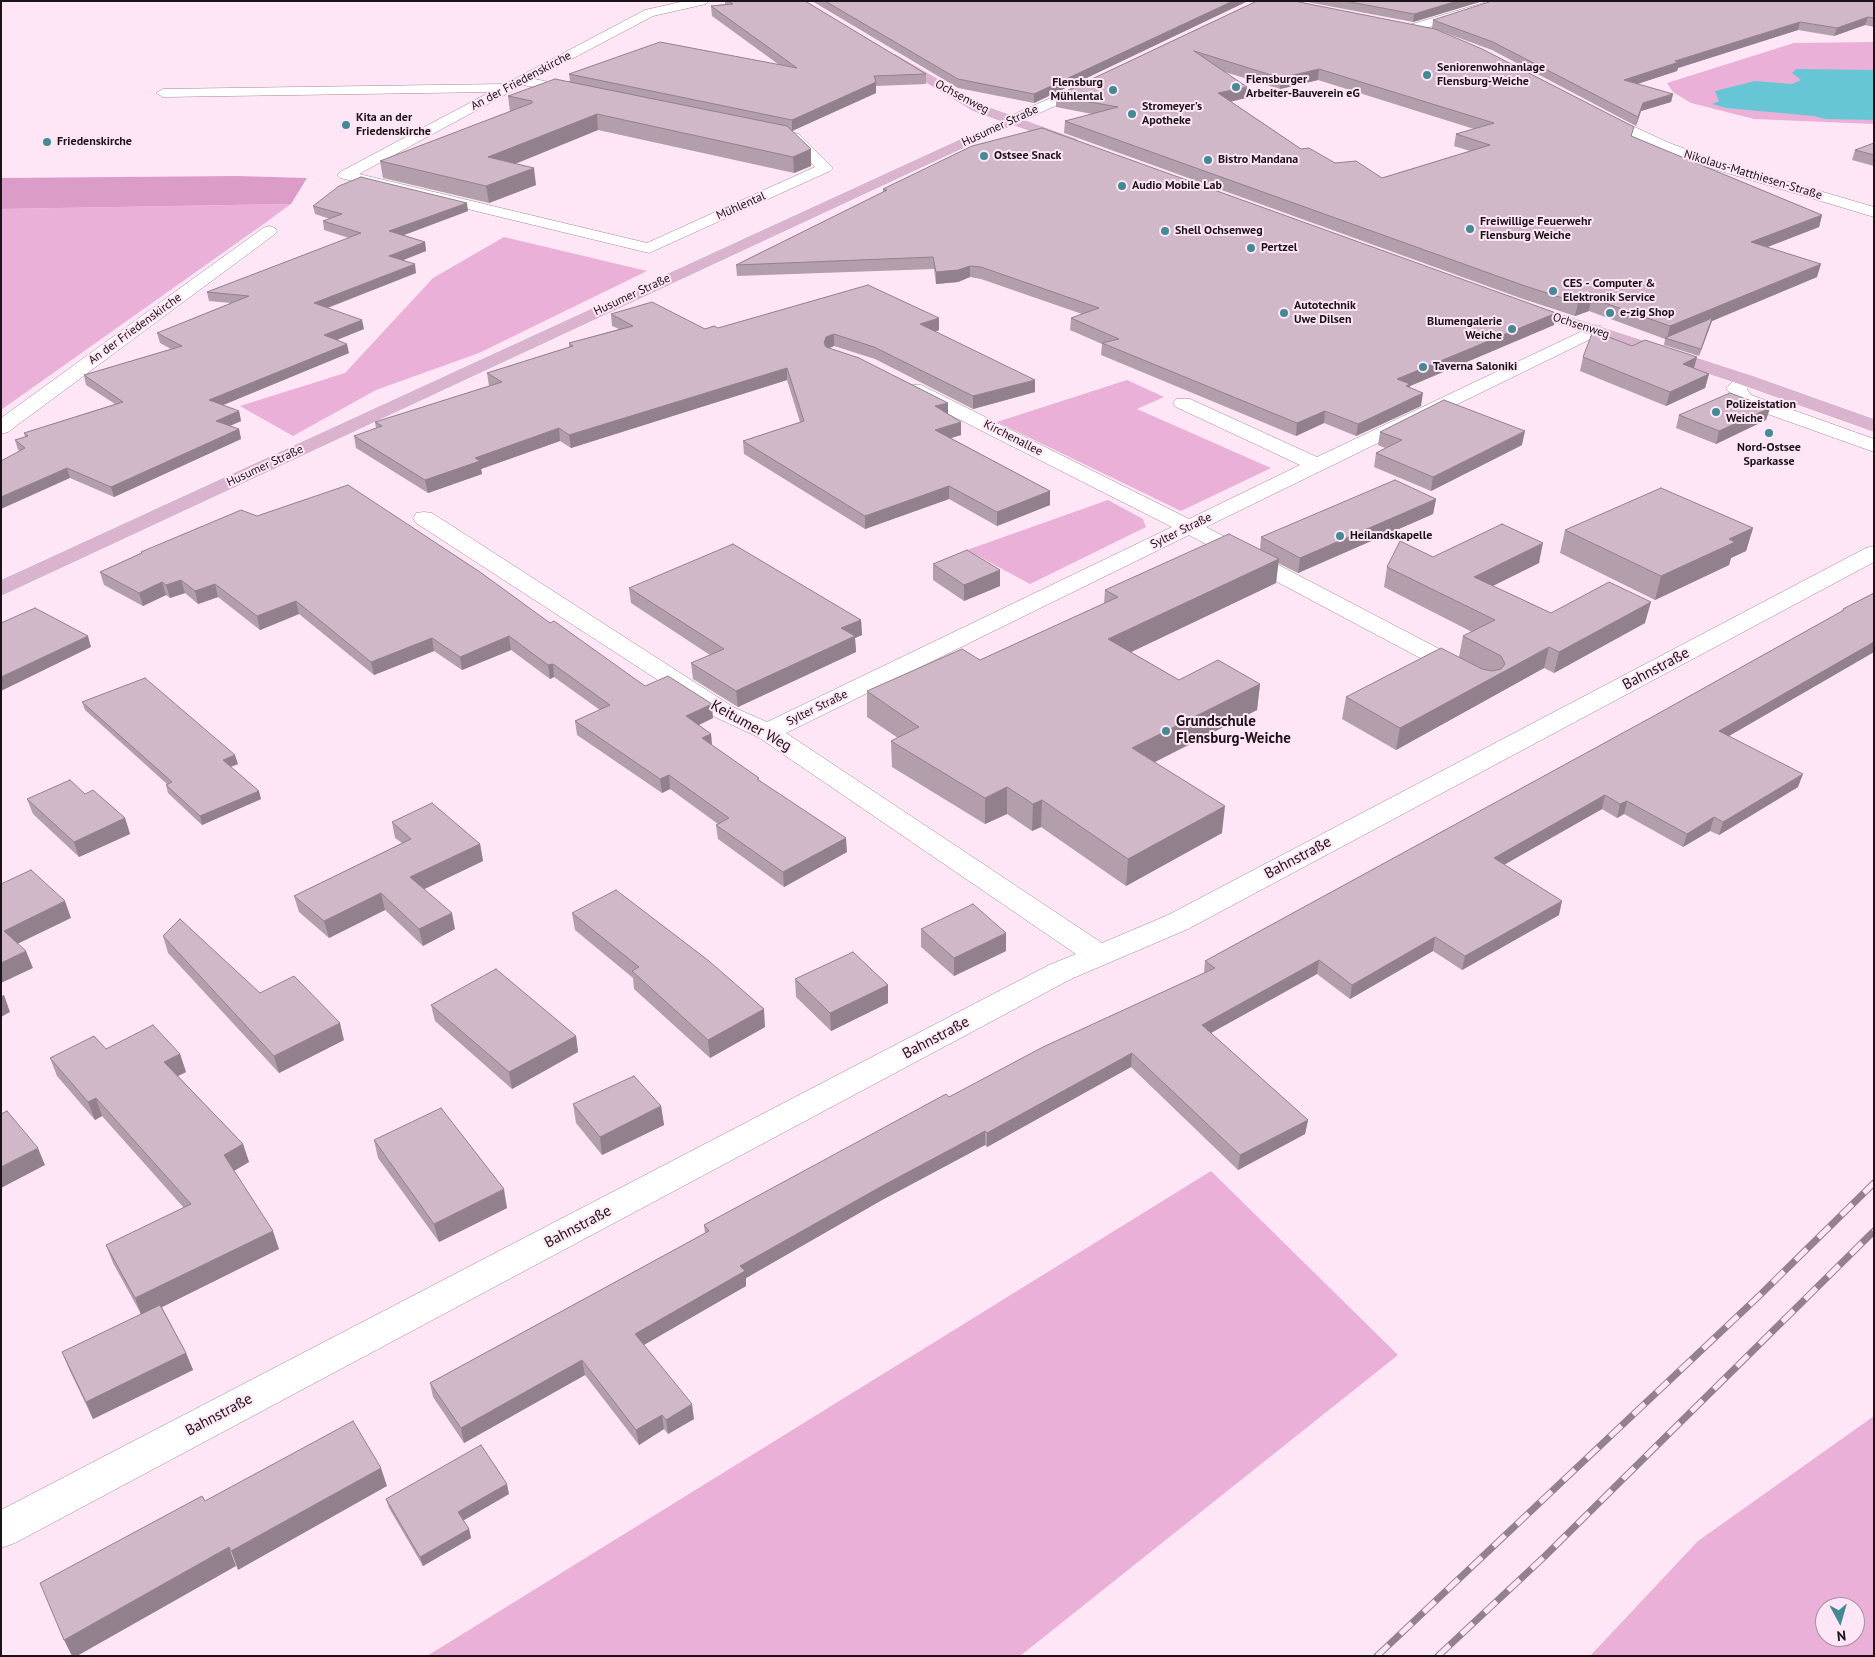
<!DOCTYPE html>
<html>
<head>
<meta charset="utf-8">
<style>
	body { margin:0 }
	#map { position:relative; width:1875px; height:1657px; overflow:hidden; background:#ffe6f6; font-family:"PT Sans",sans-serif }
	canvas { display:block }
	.frame { position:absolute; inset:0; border:2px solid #1b1318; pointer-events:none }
	.north { position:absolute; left:1815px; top:1597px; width:50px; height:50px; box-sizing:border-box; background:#ffe6f6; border:1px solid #a4929d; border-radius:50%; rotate:174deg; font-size:14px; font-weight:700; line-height:20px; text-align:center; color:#1b1318 }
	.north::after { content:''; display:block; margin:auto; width:18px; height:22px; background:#448a95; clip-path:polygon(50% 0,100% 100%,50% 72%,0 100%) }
</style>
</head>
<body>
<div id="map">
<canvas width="1875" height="1657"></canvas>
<div class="frame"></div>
<div class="north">N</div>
</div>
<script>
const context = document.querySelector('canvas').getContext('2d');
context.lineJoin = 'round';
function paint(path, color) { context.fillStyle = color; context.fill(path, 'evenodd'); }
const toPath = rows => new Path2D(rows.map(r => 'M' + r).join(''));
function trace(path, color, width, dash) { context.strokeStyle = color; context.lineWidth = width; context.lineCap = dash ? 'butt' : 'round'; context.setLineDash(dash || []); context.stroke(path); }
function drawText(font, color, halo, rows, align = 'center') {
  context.font = font + ' "PT Sans",sans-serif'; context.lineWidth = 4; context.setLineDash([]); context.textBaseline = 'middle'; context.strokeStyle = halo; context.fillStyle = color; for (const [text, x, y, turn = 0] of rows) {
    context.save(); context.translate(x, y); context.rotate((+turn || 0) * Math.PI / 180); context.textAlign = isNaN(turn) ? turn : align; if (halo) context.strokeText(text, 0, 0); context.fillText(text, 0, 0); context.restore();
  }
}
paint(toPath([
	[1874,42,1874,124,1754,119,1691,103,1673,92,1667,83,1794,43],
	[291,204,265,223,1,410,1,209],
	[504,237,647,271,479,353,376,390,293,436,240,406,345,373,433,278],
	[1127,380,1164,397,1137,409,1271,468,1181,511,997,422],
	[1108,500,1143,519,1146,527,1030,584,967,550],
	[1211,1171,1398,1355,1020,1656,427,1656],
	[1874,1416,1874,1656,1590,1656,1698,1541],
	[1825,1607,1855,1607,1855,1637,1825,1637]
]), '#eab0d7');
paint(toPath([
	[238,176,307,178,291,204,1,209,1,178]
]), '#db9dc8');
paint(toPath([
	[1796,69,1874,70,1874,120,1825,119,1814,116,1726,108,1712,104,1719,101,1715,91,1755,81,1792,84,1801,80,1792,73]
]), '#67c6d6');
const minor = toPath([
	[685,1,708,1,706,4,653,16,534,79,582,88,584,91,582,94,577,95,523,85,359,174,647,243,815,167,789,140,776,137,774,134,776,131,781,130,799,134,833,168,830,171,649,253,340,178,337,175,340,172,490,92,163,97,156,93,163,89,505,84,645,10,685,1],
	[1490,1,1510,1,1417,31,1413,32,1407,28,1409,25,1490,1],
	[1091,80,1096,81,1098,84,1096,87,1018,123,1013,124,1006,120,1008,117,1091,80],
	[1600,111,1667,142,1714,160,1874,207,1874,217,1704,166,1657,148,1595,118,1593,115,1600,111],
	[269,226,275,228,277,231,275,234,8,432,1,434,1,418,263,228,269,226],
	[1595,325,1601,326,1604,330,1601,334,1206,527,1472,666,1475,671,1472,676,1463,678,1454,676,1189,535,786,733,1102,943,1168,915,1866,548,1874,546,1874,562,1188,929,1071,979,15,1543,1,1548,1,1510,1049,965,1076,954,758,737,715,717,416,523,413,518,416,513,424,512,432,513,733,707,767,722,1172,527,907,393,904,389,907,385,921,385,1189,519,1300,465,1176,407,1173,403,1176,399,1190,399,1317,457,1595,325],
	[1746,374,1753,376,1756,380,1747,389,1751,395,1874,439,1874,452,1737,403,1726,388,1739,376,1746,374]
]);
const major = toPath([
	[895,54,983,105,1077,139,1079,142,1077,145,1067,145,1013,125,1,596,1,580,1000,121,973,111,890,61,889,58,890,55,895,54],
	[1521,301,1753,376,1874,419,1874,432,1739,384,1515,310,1512,306,1515,302,1521,301]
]);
trace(minor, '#9f8998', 1);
trace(major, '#fff', 1);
paint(minor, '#fff');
paint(major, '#dab3ce');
const rail = toPath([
	[1377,1656,1759,1296,1874,1183],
	[1438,1656,1544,1557,1874,1231]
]);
trace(rail, '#93828d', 7);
trace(rail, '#ffe6f6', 5, [16]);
paint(toPath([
	[725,1,805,1,926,74,926,84,876,86,876,93,792,131,811,149,811,166,794,173,598,130,515,164,536,185,489,203,383,178,380,161,510,112,508,96,570,81,569,74,778,64,712,16,711,6,725,4],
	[812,1,1248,1,1034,103,958,88],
	[1257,1,1632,137,1822,215,1819,227,1767,247,1817,277,1712,321,1699,356,1664,345,1665,339,1589,311,1575,316,1523,299,1064,133,1065,121,1092,114,1056,107,1056,96],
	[1225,72,1280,89,1318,80,1474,129,1456,134,1454,146,1470,151,1382,178,1335,163,1301,149,1230,101,1246,98],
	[1302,1,1483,1,1413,22],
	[1874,1,1874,27,1865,25,1834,36,1798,30,1678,68,1677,71,1637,84,1673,94,1671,102,1641,111,1636,126,1492,50,1432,28,1433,20],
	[1874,143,1874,166,1852,160,1855,150],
	[883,189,1554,325,1410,386,1409,388,1421,406,1356,436,1324,423,1296,436,1101,355,1102,344,1070,330,1071,318,1082,314,981,279,970,277,958,282,936,284,934,269,737,276,736,265,883,192],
	[313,206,468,211,403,235,425,242,426,251,402,260,416,273,328,308,364,329,337,340,349,353,223,405,239,411,241,421,230,426,239,429,241,439,114,497,70,478,18,450,15,440,25,437,24,433,115,404,86,385,84,375,171,349,160,343,157,333,231,303,209,301,207,292,349,238,324,230,323,221,330,219,315,214],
	[611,314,705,329,718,328,939,330,935,332,1035,392,973,409,875,359,834,346,830,348,948,414,961,435,951,438,1050,491,1050,505,997,526,949,499,865,529,744,454,743,441,800,422,787,380,571,448,560,441,481,469,482,474,428,493,356,448,354,436,376,428,375,422,489,386,487,373,569,347,569,343,619,329,612,326],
	[1632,346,1697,357,1694,368,1709,374,1705,388,1666,406,1580,371,1583,357],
	[1770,408,1766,420,1716,444,1676,428,1679,415],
	[1380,432,1522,445,1431,491,1374,467,1376,453,1385,448,1378,445],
	[1436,499,1433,514,1298,573,1278,563,1276,583,1131,652,1179,680,1260,684,1257,710,1155,762,1222,833,1126,886,1041,827,1032,831,1007,814,985,824,892,767,891,741,898,738,867,717,867,691,980,660,1104,604,1105,590,1260,550,1261,537],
	[257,516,550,623,645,686,713,718,699,725,711,734,712,745,759,780,847,852,784,887,718,839,716,825,718,824,670,789,662,793,577,735,575,721,600,710,554,677,550,679,511,650,462,670,434,651,374,675,299,614,260,630,218,597,198,604,185,593,170,598,166,595,143,606,104,585,100,572,141,553,141,552],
	[1753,528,1746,551,1731,558,1729,565,1655,600,1560,553,1565,530],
	[1433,557,1539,563,1493,586,1551,613,1645,623,1554,673,1544,668,1396,750,1342,719,1346,697,1459,657,1463,636,1472,632,1384,587,1387,567],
	[933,564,1000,570,1000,586,964,601,933,580],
	[629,588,861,620,862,635,855,638,856,652,738,707,693,679,691,663,710,655,631,603],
	[1874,593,1874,652,1729,736,1798,787,1719,835,1710,831,1683,847,1624,814,1617,818,1602,809,1504,865,1559,915,1462,970,1433,951,1350,999,1317,974,1211,1033,1308,1120,1305,1134,1238,1170,1131,1067,987,1147,985,1145,882,1200,746,1278,746,1286,643,1345,694,1419,668,1434,664,1429,639,1445,585,1375,464,1443,433,1397,430,1383,705,1233,704,1225,949,1097,1204,973,1205,961,1652,717,1842,611,1843,609],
	[82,702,238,764,230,767,261,799,202,825,168,793,166,785,167,784,85,710],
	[85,794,125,818,130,834,79,857,33,814,27,799],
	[392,822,480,844,483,861,424,889,455,929,423,946,385,910,329,938,299,912,294,896,402,843,395,838],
	[572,913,765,1027,710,1058,634,989,633,978,575,930],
	[921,929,1006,951,954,976,921,947],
	[163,936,260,993,344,1040,279,1073,168,953],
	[795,979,888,985,888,1003,831,1031,796,997],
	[431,1005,576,1036,578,1052,512,1089,435,1021],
	[106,1049,180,1054,186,1072,178,1076,243,1144,249,1162,234,1171,279,1249,162,1307,186,1353,193,1370,93,1419,69,1369,62,1352,141,1314,113,1263,106,1245,184,1208,102,1116,95,1120,57,1076,50,1058],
	[573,1104,661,1106,664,1125,602,1155,576,1123],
	[374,1140,507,1208,439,1242,378,1158],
	[509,1494,463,1520,469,1529,471,1538,423,1566,389,1508,386,1499]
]), '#b39eac');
paint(toPath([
	[1233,1,1248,1,1034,103,1034,94],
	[1457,1,1483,1,1413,22,1414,14],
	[1868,17,1865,25,1834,36,1837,28],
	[1800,22,1798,30,1678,68,1677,71,1622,89,1624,80,1675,61],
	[1319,69,1318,80,1280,89,1281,78],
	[876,82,876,93,792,131,792,120],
	[1247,87,1246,98,1217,105,1218,93],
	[1673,94,1671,102,1641,111,1636,126,1638,117,1643,103],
	[597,114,598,130,490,174,488,157],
	[811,149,811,166,794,173,793,157],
	[534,168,536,185,489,203,486,186],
	[467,203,468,211,391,240,389,231],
	[1822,215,1819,227,1747,255,1751,242],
	[425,242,426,251,391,265,389,256],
	[415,264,416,273,316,312,314,303],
	[1821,264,1817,277,1712,321,1699,356,1701,349,1711,321,1667,339,1670,326],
	[970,266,970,277,958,282,936,284,936,272],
	[1591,298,1589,311,1575,316,1578,303],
	[1556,313,1554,325,1410,386,1408,397,1397,379],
	[939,318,939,330,920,336,920,324],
	[362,320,364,329,326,344,324,335],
	[834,334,834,346,826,349,824,343,826,337],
	[347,344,349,353,211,410,209,400],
	[1697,357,1693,371,1683,364],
	[787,368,787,380,571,448,569,435],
	[1709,374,1705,388,1666,406,1670,392],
	[1035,380,1035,392,973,409,973,396],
	[1423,393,1421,406,1356,436,1358,424],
	[948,403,948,415,935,406],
	[1770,408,1766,420,1716,444,1719,431],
	[239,411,241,421,218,431,216,421],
	[1325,411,1324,423,1296,436,1297,423],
	[961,422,961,435,935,443,935,430],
	[559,428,560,441,481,469,482,474,428,493,425,480,475,458],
	[239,429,241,439,114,497,111,487],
	[1525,431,1522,445,1431,491,1433,477],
	[67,468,70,478,1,509,1,497],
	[949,486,949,499,865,529,865,516],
	[1050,491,1050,505,997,526,997,512],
	[1436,499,1433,514,1298,573,1300,558],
	[1753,528,1746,551,1731,558,1729,565,1655,600,1661,576,1729,539],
	[1543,543,1539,563,1470,597,1474,577],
	[1279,559,1276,583,1106,664,1108,639],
	[1000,570,1000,586,964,601,964,585],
	[181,580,185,593,170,598,166,585],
	[162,582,166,595,143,606,139,593],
	[215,584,218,597,198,604,195,591],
	[296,601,299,614,260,630,257,616],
	[1651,602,1645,623,1554,673,1559,652],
	[861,620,862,635,855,638,856,652,738,707,736,691,841,628],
	[88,636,91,647,1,691,1,677],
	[509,636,511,650,462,670,460,657],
	[432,638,434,651,374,675,371,662],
	[1874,642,1874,652,1715,744,1719,731],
	[1549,647,1544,668,1396,750,1400,728],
	[553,664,554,677,550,679,548,665],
	[1260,684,1257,710,1131,774,1132,748],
	[712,704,713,718,688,730,686,716],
	[711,734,712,748,702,738],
	[235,755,238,764,225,769,223,760],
	[1803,774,1798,787,1719,835,1723,822],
	[669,775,670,789,662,793,660,779],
	[1007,787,1007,814,985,824,985,798],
	[259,791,261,799,202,825,200,816],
	[1605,795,1602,809,1491,872,1494,858],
	[1042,800,1041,827,1032,831,1033,804],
	[1627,801,1624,814,1617,818,1620,804],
	[1225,806,1222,833,1126,886,1128,859],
	[1714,817,1710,831,1683,847,1687,834],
	[125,818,130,834,79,857,74,842],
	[846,838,847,852,784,887,783,872],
	[480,844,483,861,414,894,410,877],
	[381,893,385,910,329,938,324,921],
	[65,901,71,918,11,947,4,931],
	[1562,901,1559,915,1462,970,1465,956],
	[452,913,455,929,423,946,419,929],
	[1006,933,1006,951,954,976,954,958],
	[1435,937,1433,951,1350,999,1352,985],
	[26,951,33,968,1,983,1,963],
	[1319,960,1317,974,1200,1039,1202,1025],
	[888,985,888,1003,831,1031,830,1013],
	[4,995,10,1012,1,1017,1,996],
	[764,1009,765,1027,710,1058,708,1040],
	[340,1023,344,1040,279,1073,274,1056],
	[576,1036,578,1052,512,1089,509,1072],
	[1132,1053,1131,1067,987,1147,987,1133],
	[180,1054,186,1072,170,1080,164,1062],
	[96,1098,102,1116,95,1120,88,1102],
	[661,1106,664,1125,602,1155,600,1137],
	[1308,1120,1305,1134,1238,1170,1240,1155],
	[985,1131,985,1145,882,1200,746,1278,746,1286,637,1349,635,1334,740,1266,882,1186],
	[243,1144,249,1162,230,1173,224,1155],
	[38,1148,45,1165,1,1188,1,1167],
	[504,1189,507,1208,439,1242,434,1224],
	[273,1231,279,1249,142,1317,135,1298],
	[186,1353,193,1370,93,1419,86,1402],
	[582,1360,585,1375,464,1443,461,1428],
	[692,1404,694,1419,668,1434,666,1420],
	[662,1415,664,1429,639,1445,636,1430],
	[381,1468,387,1486,238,1570,231,1551],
	[507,1484,509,1494,461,1522,458,1512],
	[469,1529,471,1538,423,1566,420,1557],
	[229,1547,236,1566,77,1656,72,1656,64,1640]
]), '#92818c');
const building = toPath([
	[729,1,805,1,926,74,874,76,876,82,792,120,569,74,660,42,797,68,711,6,733,4,729,1],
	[825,1,1233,1,1034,94,958,79,825,1],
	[1257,1,1294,1,1435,29,1482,49,1634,127,1631,136,1822,215,1751,242,1821,264,1670,326,1591,298,1578,303,1525,286,1065,121,1118,107,1056,96,1257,1],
	[1194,51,1281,78,1319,69,1494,123,1456,134,1490,145,1382,178,1356,161,1335,163,1309,148,1301,149,1218,93,1247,87,1194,51],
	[1345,1,1457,1,1414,14,1345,1],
	[1492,1,1874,1,1874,18,1868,17,1837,28,1800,22,1675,61,1679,62,1624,80,1673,94,1643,103,1638,117,1493,42,1433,20,1492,1],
	[555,79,787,126,811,149,793,157,597,114,488,157,534,168,486,186,380,161,532,103,532,101,508,96,555,79],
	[1042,128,1556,313,1397,379,1410,384,1406,386,1423,393,1358,424,1325,411,1297,423,1102,343,1119,339,1071,318,1099,308,981,267,970,266,958,270,936,272,933,257,736,265,887,190,883,189,972,146,1042,128],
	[1874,143,1874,155,1855,150,1874,143],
	[361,177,467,203,389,231,425,242,389,256,415,264,314,303,362,320,324,335,347,344,209,400,239,411,216,421,239,429,111,487,67,468,1,497,1,461,25,448,15,440,28,436,24,433,123,402,84,375,182,346,157,333,249,296,207,292,361,233,323,221,342,214,313,206,339,186,361,177],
	[868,285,939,318,920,324,1035,380,973,396,874,347,834,334,826,337,824,343,826,347,859,358,948,403,935,406,961,422,935,430,1050,491,997,512,949,486,865,516,743,441,804,421,787,368,569,435,559,428,475,458,480,461,425,480,354,436,382,426,375,422,502,382,487,373,573,346,569,343,633,326,611,314,652,302,705,329,714,326,718,328,868,285],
	[1712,318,1701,349,1665,338,1712,318],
	[1593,331,1632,346,1645,340,1697,357,1683,364,1709,374,1670,392,1583,357,1593,331],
	[1730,393,1770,408,1719,431,1679,415,1730,393],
	[1444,400,1525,431,1433,477,1376,453,1402,440,1380,432,1444,400],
	[1395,480,1436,499,1300,558,1261,537,1395,480],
	[348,485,480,572,550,623,554,621,645,686,668,676,712,704,686,716,711,734,702,738,759,778,757,779,846,838,783,872,716,825,729,818,669,775,660,779,575,721,610,705,553,664,548,665,509,636,460,657,432,638,371,662,296,601,257,616,215,584,195,591,181,580,166,585,162,582,139,593,100,572,142,553,141,552,241,510,257,516,348,485],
	[1661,488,1753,528,1729,539,1735,542,1661,576,1565,530,1661,488],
	[1502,524,1543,543,1474,577,1551,613,1609,582,1651,602,1559,652,1549,647,1400,728,1346,697,1441,648,1482,669,1492,671,1501,669,1505,664,1501,656,1463,636,1495,620,1387,567,1400,541,1433,557,1502,524],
	[1229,534,1279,559,1108,639,1179,680,1218,660,1260,684,1132,748,1225,806,1128,859,1042,800,1033,804,1007,787,985,798,891,741,919,727,867,691,962,649,980,660,1118,597,1105,590,1229,534],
	[733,544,861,620,841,628,855,636,736,691,691,663,724,649,629,588,733,544],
	[967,550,1000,570,964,585,933,564,967,550],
	[1874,593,1874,642,1719,731,1803,774,1723,822,1714,817,1687,834,1627,801,1620,804,1605,795,1494,858,1562,901,1465,956,1435,937,1352,985,1319,960,1202,1025,1308,1120,1240,1155,1132,1053,987,1133,985,1131,882,1186,740,1266,745,1271,635,1334,692,1404,666,1420,662,1415,636,1430,582,1360,461,1428,430,1383,709,1231,704,1225,946,1094,949,1097,1043,1047,1215,968,1205,961,1652,717,1844,610,1843,609,1874,593],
	[35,608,88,636,1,677,1,623,35,608],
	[145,678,235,755,223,760,259,791,200,816,166,785,172,782,82,702,145,678],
	[70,780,85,794,93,790,125,818,74,842,27,799,70,780],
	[432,803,480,844,410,877,452,913,419,929,381,893,324,921,294,896,411,839,392,822,432,803],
	[31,870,65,901,4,931,26,951,1,963,1,884,31,870],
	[616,890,709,961,764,1009,708,1040,632,971,639,967,572,913,616,890],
	[973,904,1006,933,954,958,921,929,973,904],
	[180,919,260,993,294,976,340,1023,274,1056,163,936,180,919],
	[853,952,888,985,830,1013,795,979,853,952],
	[496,969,576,1036,509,1072,431,1005,496,969],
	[153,1025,180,1054,164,1062,243,1144,224,1155,273,1231,135,1298,106,1245,191,1204,96,1098,88,1102,50,1058,94,1036,106,1049,153,1025],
	[634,1076,661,1106,600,1137,573,1104,634,1076],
	[441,1108,504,1189,434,1224,374,1140,441,1108],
	[7,1111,38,1148,1,1167,1,1114,7,1111],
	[160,1305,186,1353,86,1402,62,1352,160,1305],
	[353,1421,381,1468,231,1551,229,1547,64,1640,40,1583,202,1496,205,1501,353,1421],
	[481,1445,507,1484,458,1512,469,1529,420,1557,386,1499,481,1445]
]);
paint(building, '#d0b8c8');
trace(building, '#92818c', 1);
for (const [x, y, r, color] of [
	[1427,75,5,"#448a95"],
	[1236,87,5,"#448a95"],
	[1113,90,5,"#448a95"],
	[1132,114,5,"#448a95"],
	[346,125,5,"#448a95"],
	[47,142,5,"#448a95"],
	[984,156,5,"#448a95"],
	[1208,160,5,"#448a95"],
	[1122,186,5,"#448a95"],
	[1470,229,5,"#448a95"],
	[1165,231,5,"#448a95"],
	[1251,248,5,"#448a95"],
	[1553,291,5,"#448a95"],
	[1284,313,5,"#448a95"],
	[1610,313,5,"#448a95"],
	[1512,329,5,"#448a95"],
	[1423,367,5,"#448a95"],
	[1716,412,5,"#448a95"],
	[1769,433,5,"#448a95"],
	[1340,536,5,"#448a95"],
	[1166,731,5,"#448a95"]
]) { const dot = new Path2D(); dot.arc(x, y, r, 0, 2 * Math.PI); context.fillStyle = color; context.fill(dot); trace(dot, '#ffe6f6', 2); }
drawText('bold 12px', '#1b1318', '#ffe6f6', [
	["Seniorenwohnanlage",1437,68],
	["Flensburg-Weiche",1437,82],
	["Flensburger",1246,80],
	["Arbeiter-Bauverein eG",1246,94],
	["Flensburg",1103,83,"right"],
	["Mühlental",1103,97,"right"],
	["Stromeyer's",1142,107],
	["Apotheke",1142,121],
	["Kita an der",356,118],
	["Friedenskirche",356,132],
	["Friedenskirche",57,142],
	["Ostsee Snack",994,156],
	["Bistro Mandana",1218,160],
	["Audio Mobile Lab",1132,186],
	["Freiwillige Feuerwehr",1480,222],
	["Flensburg Weiche",1480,236],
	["Shell Ochsenweg",1175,231],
	["Pertzel",1261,248],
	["CES - Computer &",1563,284],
	["Elektronik Service",1563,298],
	["Autotechnik",1294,306],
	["Uwe Dilsen",1294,320],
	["e-zig Shop",1620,313],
	["Blumengalerie",1502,322,"right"],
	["Weiche",1502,336,"right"],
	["Taverna Saloniki",1433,367],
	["Polizeistation",1726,405],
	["Weiche",1726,419],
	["Nord-Ostsee",1769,448,"center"],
	["Sparkasse",1769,462,"center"],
	["Heilandskapelle",1350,536]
], 'left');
drawText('12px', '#1b1318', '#ffe6f6', [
	["An der Friedenskirche",521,81,-28],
	["Ochsenweg",962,97,28],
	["Husumer Straße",1000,126,-25],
	["Nikolaus-Matthiesen-Straße",1753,175,17],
	["Mühlental",741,206,-24],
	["Husumer Straße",632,295,-25],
	["Ochsenweg",1581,326,18],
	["An der Friedenskirche",135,329,-36],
	["Kirchenallee",1013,438,27],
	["Husumer Straße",265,466,-25],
	["Sylter Straße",1181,531,-26],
	["Sylter Straße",817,708,-26]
]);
drawText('15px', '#1b1318', '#ffe6f6', [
	["Bahnstraße",1656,669,-28],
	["Keitumer Weg",751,726,29],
	["Bahnstraße",1298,858,-28],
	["Bahnstraße",936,1038,-28],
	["Bahnstraße",578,1227,-28],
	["Bahnstraße",219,1415,-28]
]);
drawText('bold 15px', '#1b1318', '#ffe6f6', [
	["Grundschule",1176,722],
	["Flensburg-Weiche",1176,739]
], 'left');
</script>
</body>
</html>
